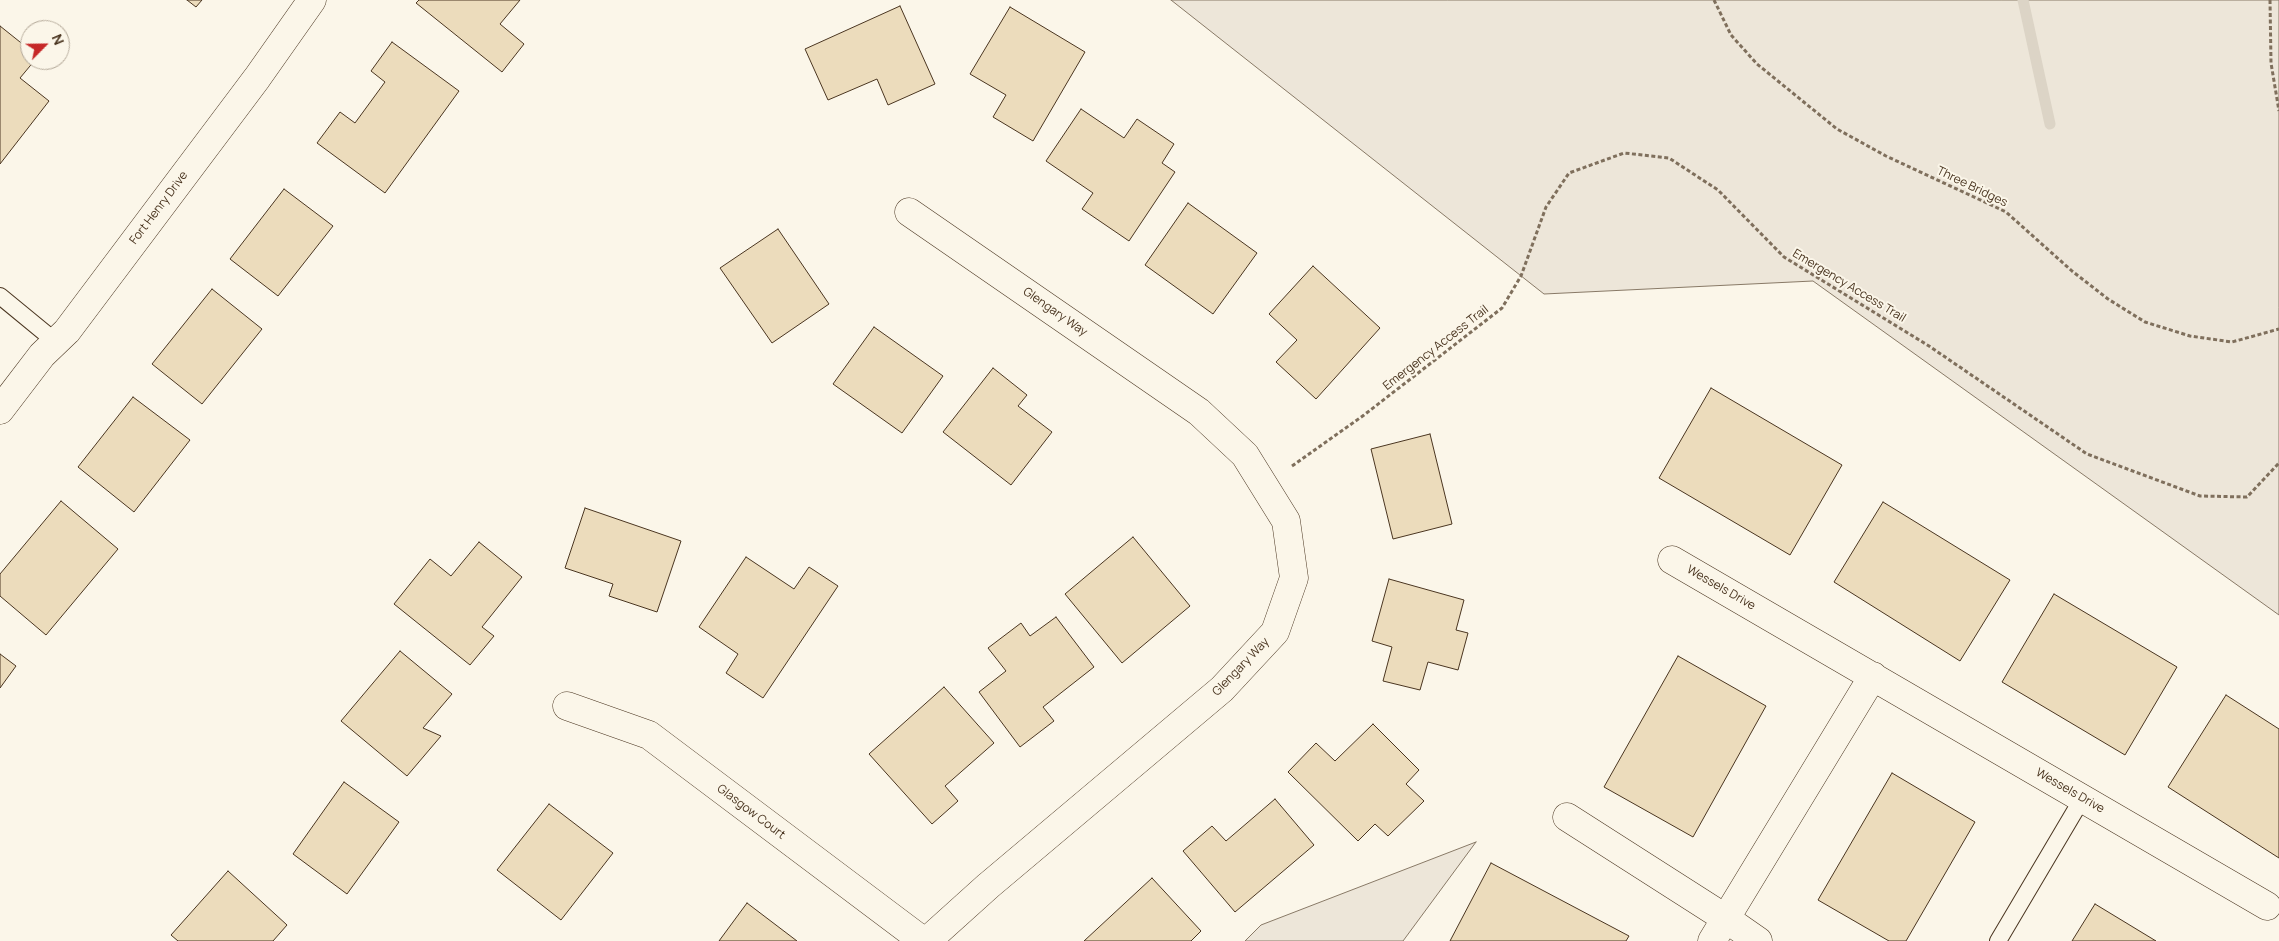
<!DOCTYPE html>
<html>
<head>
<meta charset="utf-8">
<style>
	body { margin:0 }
	#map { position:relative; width:2279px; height:941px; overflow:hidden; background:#fbf6e9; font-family:Manrope,sans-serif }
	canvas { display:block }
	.north { position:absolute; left:20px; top:20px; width:50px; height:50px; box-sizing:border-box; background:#fbf6e9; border:1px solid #b4a999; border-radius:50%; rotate:67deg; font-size:14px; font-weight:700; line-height:20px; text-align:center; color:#4a3520 }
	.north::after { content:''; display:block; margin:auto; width:18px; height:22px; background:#c62828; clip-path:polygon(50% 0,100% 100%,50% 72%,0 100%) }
</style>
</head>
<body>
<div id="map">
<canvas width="2279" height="941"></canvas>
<div class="north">N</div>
</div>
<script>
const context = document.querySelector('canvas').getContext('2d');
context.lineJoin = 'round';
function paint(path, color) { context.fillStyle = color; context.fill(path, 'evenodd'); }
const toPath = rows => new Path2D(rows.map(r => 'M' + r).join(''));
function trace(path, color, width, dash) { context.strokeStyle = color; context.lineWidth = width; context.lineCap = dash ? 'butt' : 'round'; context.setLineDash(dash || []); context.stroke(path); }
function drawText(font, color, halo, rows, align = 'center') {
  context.font = font + ' Manrope,sans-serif'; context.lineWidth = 4; context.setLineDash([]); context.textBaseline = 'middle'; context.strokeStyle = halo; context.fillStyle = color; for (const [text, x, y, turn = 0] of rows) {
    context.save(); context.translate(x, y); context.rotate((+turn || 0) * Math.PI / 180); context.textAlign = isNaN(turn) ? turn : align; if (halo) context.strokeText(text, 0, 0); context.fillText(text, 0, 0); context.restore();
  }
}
const green = toPath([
	[1171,0,2279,0,2279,615,1813,281,1544,294,1171,0],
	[1476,842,1403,941,1245,941,1261,925,1476,842]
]);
paint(green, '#ede6d9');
trace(green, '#887966', 1);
trace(toPath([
	[2023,0,2050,124]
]), '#dcd4c6', 11);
const building = toPath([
	[187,0,202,0,196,7,187,0],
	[419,0,520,0,500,24,524,44,502,72,416,3,419,0],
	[900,6,935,84,888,105,877,79,828,100,805,49,900,6],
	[1010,7,1085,52,1033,141,993,117,1006,95,970,74,1010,7],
	[0,26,30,50,30,60,35,60,20,78,49,101,0,164,0,26],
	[392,42,459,91,385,193,317,143,340,112,355,123,385,82,371,71,392,42],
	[1081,109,1124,138,1137,119,1174,144,1162,163,1175,172,1129,241,1082,209,1093,193,1046,161,1081,109],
	[284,189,333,226,278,296,230,259,284,189],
	[1188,203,1257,253,1213,314,1145,265,1188,203],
	[778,229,829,304,772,343,720,268,778,229],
	[1313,266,1380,328,1316,399,1276,362,1297,340,1269,314,1313,266],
	[212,289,262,329,202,404,152,364,212,289],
	[874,327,943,376,902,433,833,384,874,327],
	[993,368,1027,395,1018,406,1052,432,1011,485,943,432,993,368],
	[1711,388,1842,465,1790,555,1659,478,1711,388],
	[133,397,190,440,134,512,78,467,133,397],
	[1430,434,1452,524,1393,539,1371,449,1430,434],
	[61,501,118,549,46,635,0,596,0,574,61,501],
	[1883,502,2010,580,1960,661,1834,582,1883,502],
	[585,508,681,541,657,612,609,596,613,584,565,568,585,508],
	[1133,537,1190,606,1122,663,1065,594,1133,537],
	[479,542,522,577,482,627,494,636,470,665,394,604,430,559,451,576,479,542],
	[746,557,794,589,809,567,838,586,763,698,726,673,738,654,699,627,746,557],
	[1389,579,1464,600,1456,630,1468,633,1458,670,1428,662,1420,690,1383,681,1392,647,1372,641,1389,579],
	[2054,594,2177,667,2125,755,2002,682,2054,594],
	[1056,617,1094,667,1043,707,1054,721,1020,747,979,692,1006,671,988,648,1021,623,1030,636,1056,617],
	[400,651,452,694,423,728,441,736,407,776,341,721,400,651],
	[0,654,16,666,0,688,0,654],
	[1678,656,1766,706,1693,837,1604,787,1678,656],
	[944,687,994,743,945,786,958,801,932,824,869,754,944,687],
	[2226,695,2279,729,2279,858,2168,787,2226,695],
	[1373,724,1419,770,1406,784,1424,801,1388,836,1375,824,1358,841,1288,772,1316,743,1335,761,1373,724],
	[1892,773,1975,822,1906,941,1889,941,1818,900,1892,773],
	[344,782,399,822,347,894,293,854,344,782],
	[1275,799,1314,845,1235,912,1183,851,1212,826,1226,841,1275,799],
	[549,804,613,853,561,920,497,870,549,804],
	[1491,863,1629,936,1626,941,1450,941,1491,863],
	[228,871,287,925,273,941,178,941,171,935,228,871],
	[1152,878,1201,931,1191,941,1084,941,1152,878],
	[747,903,797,941,719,941,747,903],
	[2095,904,2156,941,2072,941,2095,904]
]);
paint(building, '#ecdcbc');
trace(building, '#4a3520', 1);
const lane = toPath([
	[0,296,56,342],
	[1998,941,2082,799]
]);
const street = toPath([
	[909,212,1199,412,1245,455,1286,521,1294,578,1275,632,1222,689,988,886,927,941],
	[0,410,42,355,67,331,257,78,312,0],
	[1672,560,2267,906],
	[567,706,649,735,923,941],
	[1567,817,1725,918,1758,941],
	[1712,941,1873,676]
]);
trace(lane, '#4a3520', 18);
trace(street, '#4a3520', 29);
trace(toPath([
	[1714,0,1731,35,1757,64,1837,129,1886,156,2006,212,2072,271,2108,299,2145,322,2190,336,2232,342,2279,329],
	[2270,0,2271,63,2279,111],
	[1292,466,1364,415,1502,308,1521,276,1546,207,1569,173,1624,153,1669,158,1718,190,1784,257,1929,346,2087,454,2200,496,2247,497,2279,463]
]), '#7f6f5c', 3, [4, 2.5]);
trace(lane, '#fbf6e9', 16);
trace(street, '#fbf6e9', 28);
drawText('12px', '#4a3520', '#fbf6e9', [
	["Three Bridges",1972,187,26],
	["Fort Henry Drive",159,208,-53],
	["Emergency Access Trail",1849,286,31],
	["Glengary Way",1055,312,35],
	["Emergency Access Trail",1436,348,-38],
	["Wessels Drive",1721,588,30],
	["Glengary Way",1241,667,-46],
	["Wessels Drive",2070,791,30],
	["Glasgow Court",751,812,37]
]);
</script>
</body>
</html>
